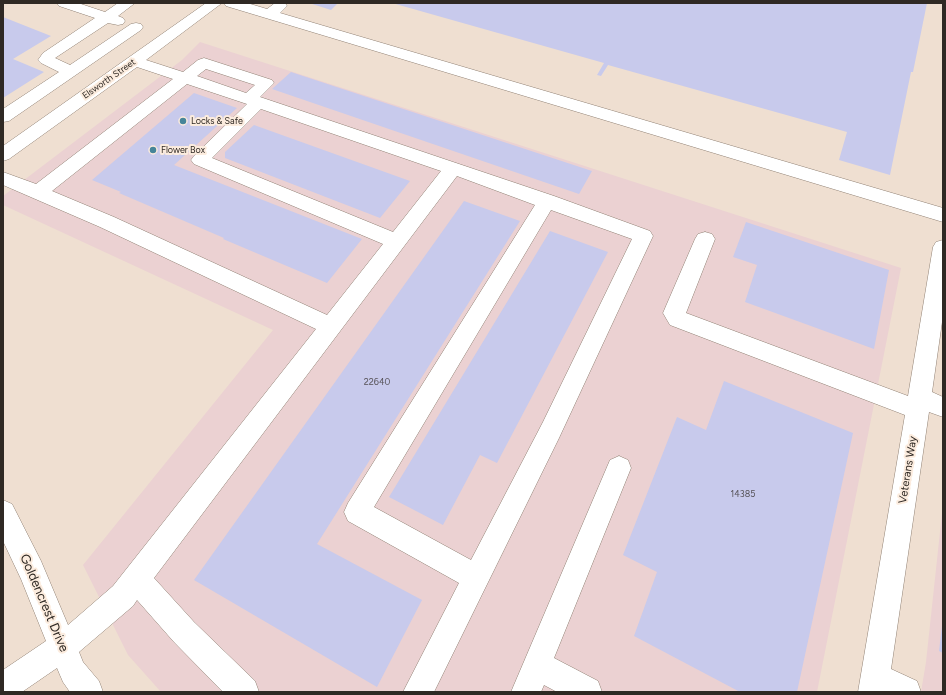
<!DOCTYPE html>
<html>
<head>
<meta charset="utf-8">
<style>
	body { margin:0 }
	#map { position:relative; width:946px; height:695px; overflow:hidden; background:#efdfd1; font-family:Figtree,sans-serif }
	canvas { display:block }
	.frame { position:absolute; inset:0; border:4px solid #2f2924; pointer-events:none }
</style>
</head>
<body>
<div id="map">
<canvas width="946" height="695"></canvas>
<div class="frame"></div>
</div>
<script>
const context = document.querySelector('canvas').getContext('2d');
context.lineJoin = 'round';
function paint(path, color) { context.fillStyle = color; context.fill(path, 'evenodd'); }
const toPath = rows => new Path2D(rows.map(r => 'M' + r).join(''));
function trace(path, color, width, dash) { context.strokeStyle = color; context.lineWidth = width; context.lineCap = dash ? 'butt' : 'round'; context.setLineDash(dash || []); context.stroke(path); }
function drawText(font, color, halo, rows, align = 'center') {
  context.font = font + ' Figtree,sans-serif'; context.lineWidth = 4; context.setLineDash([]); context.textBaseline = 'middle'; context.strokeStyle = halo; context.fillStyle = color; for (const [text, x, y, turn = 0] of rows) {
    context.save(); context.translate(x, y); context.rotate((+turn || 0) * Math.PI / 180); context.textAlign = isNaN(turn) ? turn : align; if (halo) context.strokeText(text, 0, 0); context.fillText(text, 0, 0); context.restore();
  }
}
paint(toPath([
	[200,42,901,268,817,692,161,692,128,655,83,565,273,330,3,205,3,196,182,60],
	[943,504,943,692,921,692,926,662]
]), '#ebd1d2');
paint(toPath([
	[309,3,338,3,331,10],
	[392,3,927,3,913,72,911,72,890,175,839,160,847,132,608,65,601,76,597,75,604,63],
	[3,17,51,36,13,59,44,72,3,98],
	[291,72,592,171,579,194,272,89],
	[194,93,237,108,174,165,362,239,327,283,223,239,224,238,119,193,121,192,92,180],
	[254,125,410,181,380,218,225,158,225,152],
	[464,201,520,221,317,544,422,600,377,687,194,580],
	[746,222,889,270,874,349,745,302,757,265,733,257],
	[550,231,608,252,497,463,480,455,443,525,389,497],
	[724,381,853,433,797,692,740,692,634,636,657,572,623,555,677,417,706,430],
	[942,626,943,626,943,653,939,651]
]), '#c8caec');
const minor = toPath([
	[57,3,78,3,105,12,118,3,135,3,118,16,123,18,125,21,123,24,118,25,108,23,55,58,70,65,131,24,136,23,141,24,143,27,141,30,9,121,3,122,3,109,59,72,41,63,38,60,43,53,95,18,59,6,57,3],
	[206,3,222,3,146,60,183,72,198,60,204,58,272,80,274,83,260,97,554,196,650,231,653,236,559,438,434,692,403,692,459,583,348,521,344,512,348,503,535,205,457,176,154,578,194,622,255,681,259,692,223,692,174,642,137,600,133,606,79,652,83,662,99,681,103,692,70,692,63,682,57,668,22,692,3,692,3,670,46,641,21,579,3,541,3,500,12,504,41,561,68,625,113,586,316,329,100,227,3,185,3,172,36,184,173,79,137,67,9,159,3,161,3,146,206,3],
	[206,69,255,85,246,93,197,76,206,69],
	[187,84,247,104,194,156,191,160,194,164,383,244,327,315,114,217,52,191,187,84],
	[261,109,441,171,393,232,212,158,261,109],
	[551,210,632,239,543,422,471,560,374,507,551,210],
	[224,3,247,3,267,9,275,3,285,3,287,6,280,13,943,208,943,222,226,6,224,3],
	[705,232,712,234,715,239,686,313,908,396,933,247,936,242,943,240,943,315,932,392,943,397,943,417,929,412,891,669,917,681,921,692,858,692,905,415,670,325,663,313,695,239,698,234,705,232],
	[619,456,628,460,631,468,554,658,598,681,602,692,557,692,544,685,541,692,511,692,610,460,619,456]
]);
trace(minor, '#918275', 1);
paint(minor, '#fff');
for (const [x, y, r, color] of [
	[183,121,4,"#468599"],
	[153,150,4,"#468599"]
]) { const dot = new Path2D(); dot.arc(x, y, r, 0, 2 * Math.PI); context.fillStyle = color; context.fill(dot); trace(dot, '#fcecde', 1.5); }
drawText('9px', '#2f2924', '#fcecde', [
	["Elsworth Street",109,79,-35]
]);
drawText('9px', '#2f2924', '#fcecde', [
	["Locks & Safe",191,121],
	["Flower Box",161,150]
], 'left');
drawText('9px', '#555156', null, [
	["22640",377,382],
	["14385",743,494]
]);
drawText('11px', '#2f2924', '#fcecde', [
	["Veterans Way",908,470,-81]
]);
drawText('13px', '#2f2924', '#fcecde', [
	["Goldencrest Drive",44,603,67]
]);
</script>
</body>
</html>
